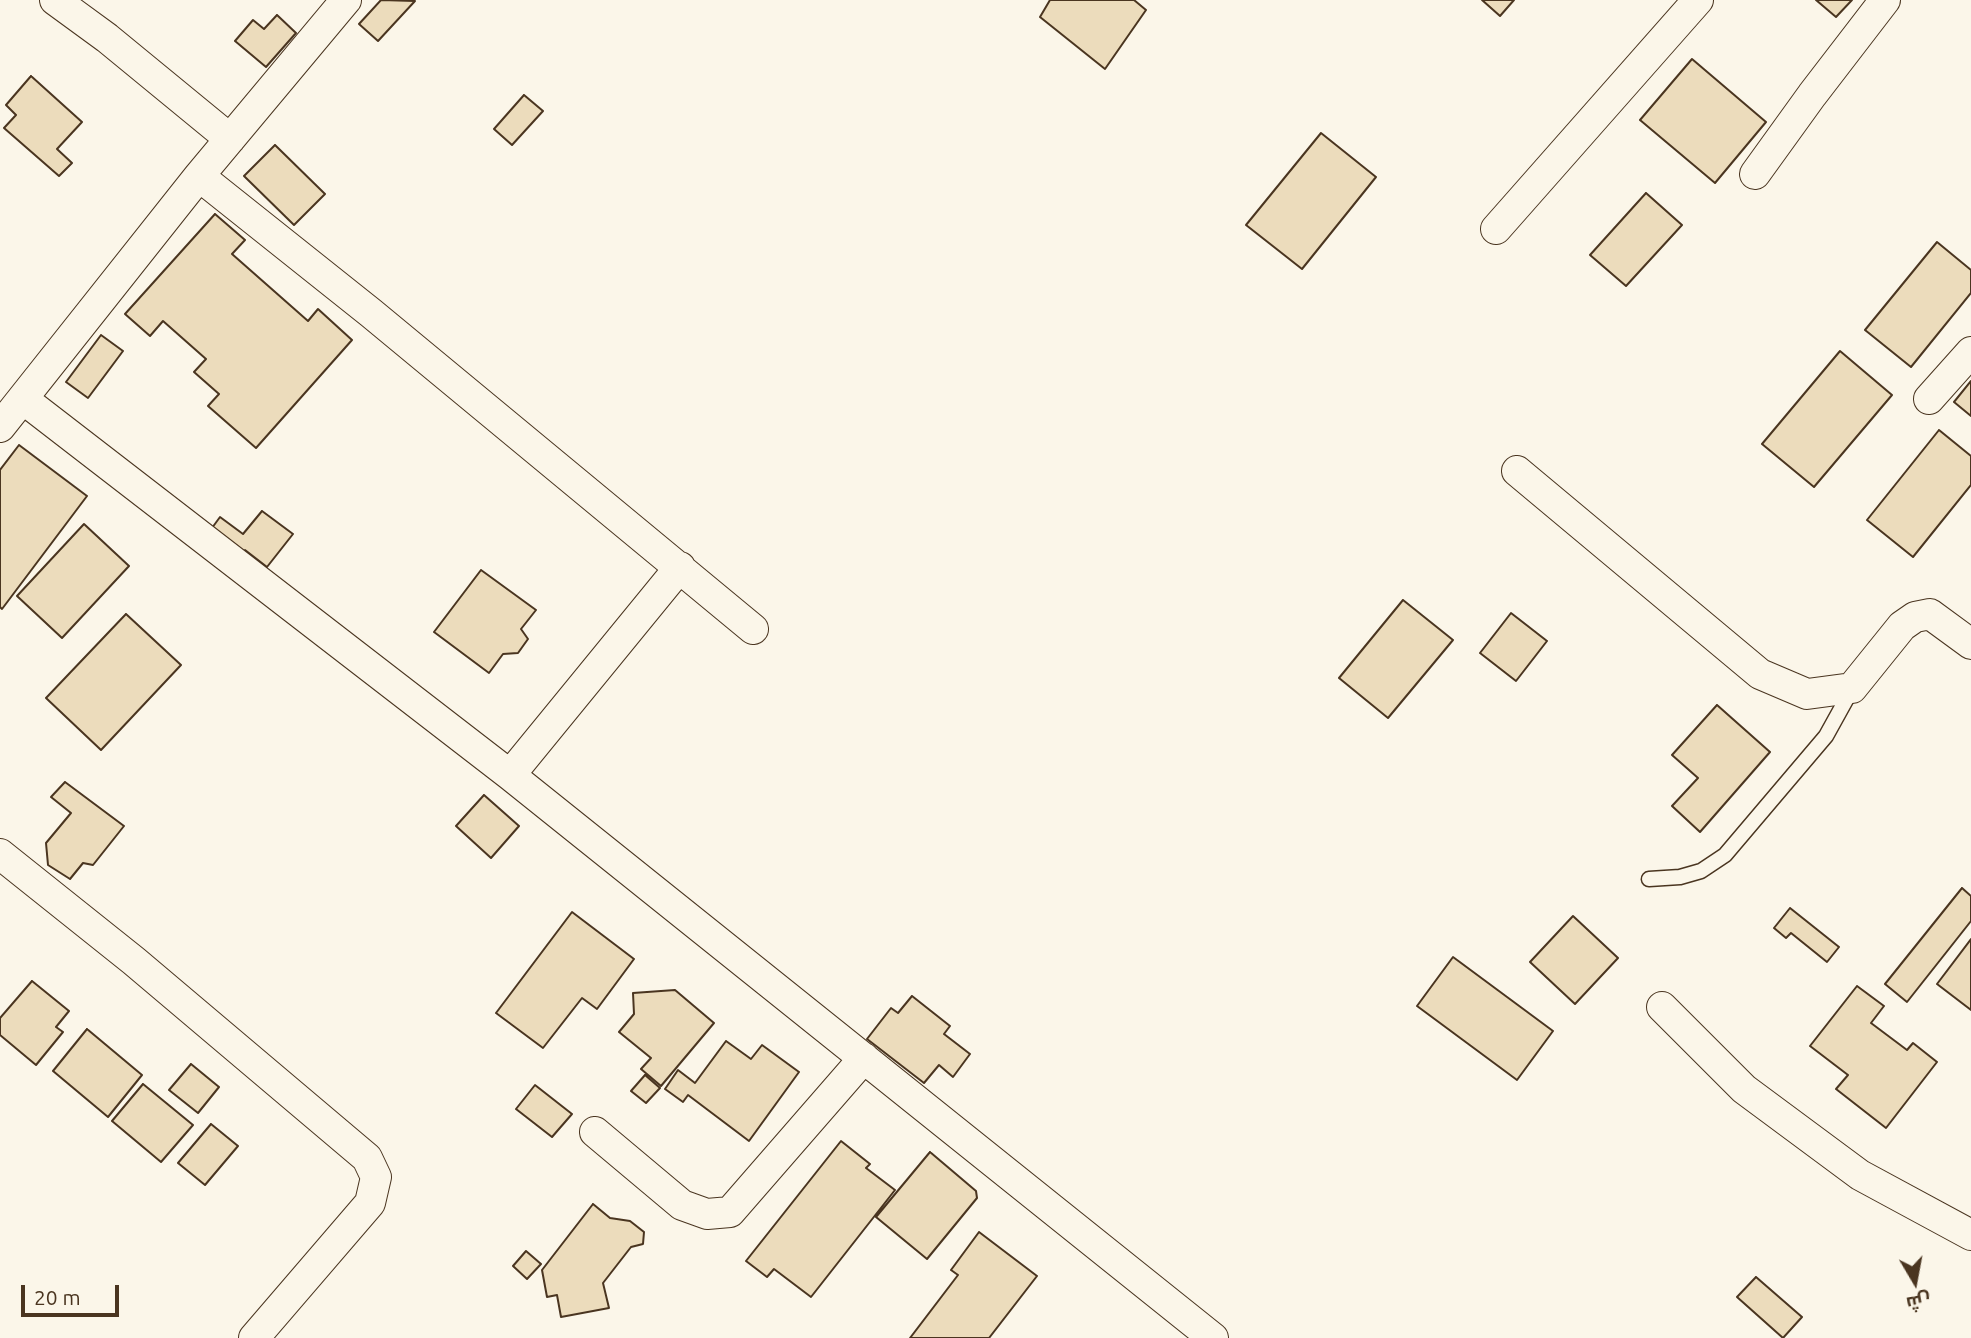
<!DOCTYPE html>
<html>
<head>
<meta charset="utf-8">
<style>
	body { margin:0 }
	#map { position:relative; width:1971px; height:1338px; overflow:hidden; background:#fbf6e9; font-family:Ubuntu,Cairo,sans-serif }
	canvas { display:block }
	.north { position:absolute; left:1880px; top:1247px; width:70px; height:70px; -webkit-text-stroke:5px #fbf6e9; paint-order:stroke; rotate:170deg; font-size:19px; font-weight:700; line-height:28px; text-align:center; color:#4a3520 }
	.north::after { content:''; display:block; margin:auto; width:24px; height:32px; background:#4a3520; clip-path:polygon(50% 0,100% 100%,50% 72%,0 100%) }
	.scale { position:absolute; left:21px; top:1285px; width:98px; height:32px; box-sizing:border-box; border:4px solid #4a3520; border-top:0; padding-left:9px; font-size:21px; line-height:24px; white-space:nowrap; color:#4a3520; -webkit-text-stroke:5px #fbf6e9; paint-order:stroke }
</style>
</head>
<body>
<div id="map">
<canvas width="1971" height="1338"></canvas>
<div class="north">ش</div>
<div class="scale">20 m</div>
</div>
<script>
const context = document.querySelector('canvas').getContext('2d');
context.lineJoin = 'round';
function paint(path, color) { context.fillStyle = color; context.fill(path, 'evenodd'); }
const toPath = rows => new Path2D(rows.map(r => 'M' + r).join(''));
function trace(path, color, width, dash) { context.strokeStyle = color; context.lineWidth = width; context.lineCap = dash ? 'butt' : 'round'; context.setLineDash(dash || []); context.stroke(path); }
const building = toPath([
	[381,0,415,1,378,41,359,24,381,0],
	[1050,0,1134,0,1146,10,1105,69,1040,17,1050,0],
	[1482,0,1514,0,1500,16,1482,0],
	[1816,0,1852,0,1836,17,1816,0],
	[277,15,296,33,266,67,235,41,253,20,264,29,277,15],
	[1692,59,1766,122,1715,183,1640,120,1692,59],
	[31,76,82,122,57,149,72,163,59,176,4,128,16,115,6,105,31,76],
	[524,95,543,111,512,145,494,129,524,95],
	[1321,133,1376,177,1302,269,1246,225,1321,133],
	[275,145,325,194,294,225,244,176,275,145],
	[1646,193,1682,225,1626,286,1590,255,1646,193],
	[215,214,245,240,232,254,308,321,318,309,352,340,256,448,208,406,219,394,194,372,206,359,163,321,150,336,125,314,215,214],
	[1937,242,1971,270,1971,293,1911,367,1865,330,1937,242],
	[101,335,123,351,88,398,66,382,101,335],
	[1840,351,1892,395,1814,487,1762,444,1840,351],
	[1971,381,1971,416,1954,402,1971,381],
	[1939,430,1971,456,1971,485,1913,557,1867,520,1939,430],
	[19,445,87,496,2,609,0,607,0,470,19,445],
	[262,511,293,534,267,567,245,550,233,567,201,543,220,517,243,534,262,511],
	[84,524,129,566,62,638,17,596,84,524],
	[481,570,536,610,521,629,528,639,518,653,503,654,489,673,434,632,481,570],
	[1403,600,1453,640,1388,718,1339,678,1403,600],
	[1511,613,1547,641,1516,681,1480,653,1511,613],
	[126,614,181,665,101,750,46,698,126,614],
	[1717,705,1770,752,1700,832,1672,806,1698,778,1672,755,1717,705],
	[65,782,124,826,93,865,83,863,70,879,48,865,46,843,71,813,51,797,65,782],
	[484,795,519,826,491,858,456,826,484,795],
	[1962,888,1971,896,1971,921,1907,1002,1885,984,1962,888],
	[1790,908,1839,947,1827,962,1791,933,1786,938,1774,928,1790,908],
	[572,912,634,959,597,1009,582,998,543,1048,496,1013,572,912],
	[1573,916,1618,958,1575,1004,1530,962,1573,916],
	[1971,939,1971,1010,1937,984,1971,939],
	[1453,957,1553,1031,1517,1080,1417,1006,1453,957],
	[32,981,69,1011,56,1027,63,1032,36,1065,0,1035,0,1018,32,981],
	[1857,986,1884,1006,1871,1023,1907,1050,1913,1043,1937,1062,1886,1128,1836,1089,1848,1075,1810,1046,1857,986],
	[675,990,714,1023,661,1086,641,1069,651,1058,619,1032,634,1014,633,993,675,990],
	[912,996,950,1026,944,1034,970,1054,953,1077,939,1065,924,1083,867,1039,891,1008,898,1013,912,996],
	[87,1029,142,1075,108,1117,53,1071,87,1029],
	[726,1041,751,1059,762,1045,799,1072,749,1141,688,1095,683,1102,665,1089,678,1070,695,1083,726,1041],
	[191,1064,219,1087,198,1113,169,1090,191,1064],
	[645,1075,660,1088,646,1103,631,1091,645,1075],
	[143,1084,193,1125,161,1162,112,1121,143,1084],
	[535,1085,572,1114,552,1137,516,1109,535,1085],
	[211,1124,238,1146,205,1185,178,1163,211,1124],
	[841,1141,870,1164,866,1168,895,1190,811,1297,774,1269,767,1277,746,1261,841,1141],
	[930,1152,976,1191,977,1198,927,1259,876,1217,930,1152],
	[593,1204,610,1218,630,1221,644,1232,643,1244,631,1247,603,1283,609,1308,561,1317,557,1295,547,1297,542,1270,593,1204],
	[979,1232,1037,1276,989,1338,910,1338,958,1275,951,1270,979,1232],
	[526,1251,541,1264,527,1279,513,1266,526,1251],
	[1756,1277,1802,1317,1783,1338,1737,1297,1756,1277]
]);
paint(building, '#ecdcbc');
trace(building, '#4a3520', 2);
const service = toPath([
	[1649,879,1680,877,1701,871,1725,855,1826,736,1852,689]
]);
const minor = toPath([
	[55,0,107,38,230,139],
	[1755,174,1812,95,1885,0],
	[199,176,371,313,753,629],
	[1496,229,1698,0],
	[23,399,510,775,1213,1338],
	[1929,399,1971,352],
	[0,427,199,176,346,0],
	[1517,471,1760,674,1807,694,1852,688,1902,626,1915,617,1930,614,1971,644],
	[510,775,680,567],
	[0,854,134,961,367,1158,376,1177,370,1203,254,1338],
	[1662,1007,1744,1089,1860,1175,1971,1235],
	[595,1132,682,1205,707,1214,730,1212,864,1058]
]);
trace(service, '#4a3520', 17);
trace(minor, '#4a3520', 32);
trace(service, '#fbf6e9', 14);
trace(minor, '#fbf6e9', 30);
</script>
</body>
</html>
